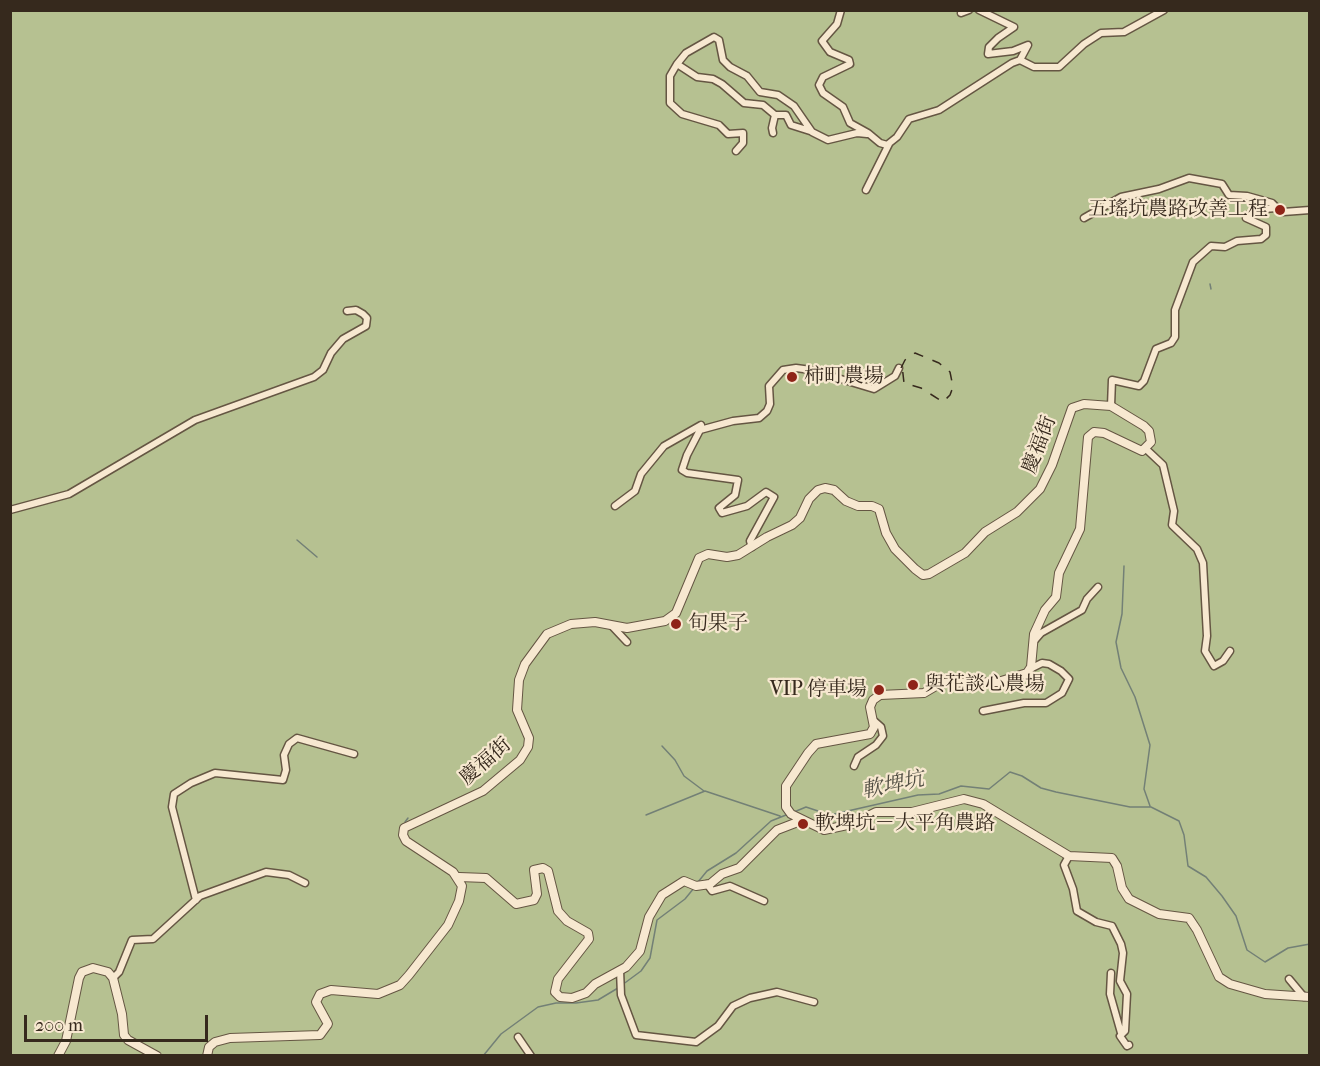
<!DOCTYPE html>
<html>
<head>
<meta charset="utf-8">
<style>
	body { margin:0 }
	#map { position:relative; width:1320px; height:1066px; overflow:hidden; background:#f3dbb6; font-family:"IM FELL French Canon",serif }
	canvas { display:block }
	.frame { position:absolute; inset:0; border:12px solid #36291d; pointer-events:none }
	.scale { position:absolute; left:24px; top:1015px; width:184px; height:27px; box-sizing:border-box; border:3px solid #36291d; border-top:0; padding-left:8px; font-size:18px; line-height:21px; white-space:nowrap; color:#36291d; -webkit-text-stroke:4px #f7e8d0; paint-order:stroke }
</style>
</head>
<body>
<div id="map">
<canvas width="1320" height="1066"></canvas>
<div class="frame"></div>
<div class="scale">200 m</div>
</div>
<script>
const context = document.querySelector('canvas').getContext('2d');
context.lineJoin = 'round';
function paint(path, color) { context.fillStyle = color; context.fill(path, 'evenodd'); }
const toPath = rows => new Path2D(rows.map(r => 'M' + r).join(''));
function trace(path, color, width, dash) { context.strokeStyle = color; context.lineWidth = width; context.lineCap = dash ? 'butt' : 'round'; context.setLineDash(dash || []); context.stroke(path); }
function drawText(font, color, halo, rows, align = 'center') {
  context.font = font + ' "IM FELL French Canon","Noto Serif TC",serif'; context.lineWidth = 4.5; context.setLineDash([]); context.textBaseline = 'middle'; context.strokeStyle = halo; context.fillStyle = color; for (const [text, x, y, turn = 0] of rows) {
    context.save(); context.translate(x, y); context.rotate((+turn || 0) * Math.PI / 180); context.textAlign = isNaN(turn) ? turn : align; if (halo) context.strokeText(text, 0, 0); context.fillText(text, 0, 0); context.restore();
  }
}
paint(toPath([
	[10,11,1309,11,1309,1055,11,1055]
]), '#b6c191');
trace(toPath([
	[1210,284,1211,289],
	[297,540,317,557],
	[1124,566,1122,614,1116,642,1121,668,1135,697,1150,745,1144,789,1150,806],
	[662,746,675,760,684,776,704,791],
	[794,812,806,807,830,815,918,795,939,794,961,786,989,789,1010,772,1022,776,1041,788,1056,792,1130,807,1151,807,1179,821,1184,835,1188,866,1206,877,1222,896,1236,916,1247,950,1265,962,1288,948,1310,944],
	[646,815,705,791,780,816],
	[405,822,408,818],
	[698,882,707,871,736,853,771,821,786,815],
	[622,985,641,971,650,958,657,920,685,899,694,888],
	[483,1056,501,1034,538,1007,556,1003,576,1003,598,1000,618,988]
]), '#738076', 1.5);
const minor = toPath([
	[841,10,837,24,822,41,830,52,849,60,850,64,823,77,819,85,823,93,843,107,850,123,868,133,880,143,887,145,897,137,909,119,939,110,1012,63,1020,60,1034,67,1059,67,1084,44,1101,33,1124,32,1164,10],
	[962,10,961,13,969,10],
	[979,10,1014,27,998,38,989,47,988,54,1013,51,1028,45,1020,60],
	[677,64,697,77,713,79,722,84,744,103,763,105,775,115,772,128,773,133],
	[775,115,786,115,791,125,810,131],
	[736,151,743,143,743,133,728,134,719,125,682,114,670,103,670,76,677,64,686,53,714,37,719,40,723,60,730,67,747,76,760,92,778,95,794,106,812,132,828,140,857,133,867,134],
	[866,190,889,144],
	[1084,218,1121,197,1159,189,1189,178,1222,184,1229,195,1247,196,1272,203,1277,208],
	[1111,406,1112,380,1139,386,1144,381,1156,349,1171,343,1175,337,1175,310,1193,262,1211,246,1225,247,1237,241,1261,239,1266,235,1266,227,1246,218,1248,215,1263,209,1277,208,1283,212,1310,210],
	[1146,449,1163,465,1174,511,1172,525,1197,549,1203,563,1207,636,1205,651,1214,666,1223,661,1230,651],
	[615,506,635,491,641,474,664,446,701,425],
	[10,510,69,494,195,420,314,377,323,370,331,353,343,339,366,326,367,318,363,314,356,310,347,311],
	[752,547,750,541,774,497,766,492,747,506,722,513,719,508,735,495,738,480,687,473,682,470,687,455,700,430,733,421,759,418,767,411,770,404,769,386,783,370,796,368,811,370,874,389,895,376,899,368],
	[611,625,627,642],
	[1034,641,1041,633,1082,610,1087,599,1098,587],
	[983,711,1024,703,1046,703,1062,693,1069,679,1061,671,1049,664,1042,663,1030,669],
	[854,766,858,757,876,745,883,736,881,727,873,720],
	[1069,856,1064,865,1073,889,1077,911,1096,922,1112,926,1121,944,1123,953,1120,981,1127,994,1125,1031,1120,1036,1127,1046,1129,1045],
	[707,884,712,891,730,886,764,901],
	[196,900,172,807,174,794,191,783,215,773,283,780,286,770,284,755,289,744,297,738,354,754],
	[620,970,621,995,636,1035,696,1042,718,1026,733,1006,750,998,777,992,814,1002],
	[1111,973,1110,994,1121,1033],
	[113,978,119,972,132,940,153,939,200,896,266,872,289,875,305,883],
	[1289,979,1304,997],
	[518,1037,531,1056]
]);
const tertiary = toPath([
	[459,877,486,878,516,904,534,900,537,894,534,870,543,868,548,871,558,911,567,921,588,933,589,939,558,979,555,992,560,997,572,998,586,993,595,984,626,967,640,951,649,917,662,895,684,881,696,886,710,884,722,874,739,868,777,830,803,820],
	[58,1056,66,1041,79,978,82,972,93,968,108,972,113,978,122,1014,124,1035,128,1040,157,1056],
	[207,1056,209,1047,215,1042,230,1038,320,1035,328,1024,316,1002,320,994,331,990,378,994,400,985,409,975,448,925,459,901,462,886,453,872,406,841,403,835,404,828,483,791,520,760,528,747,529,738,517,710,519,680,525,664,547,634,571,624,595,622,627,628,665,621,676,613,699,558,708,554,727,557,738,555,767,537,792,525,800,518,809,499,818,490,825,488,834,490,846,501,858,506,872,506,879,509,886,533,895,549,915,569,923,575,929,574,965,553,985,532,1017,512,1040,489,1052,465,1072,408,1084,404,1111,406,1144,426,1149,431,1151,442,1142,451,1104,433,1094,432,1088,437,1080,529,1059,573,1056,597,1045,610,1034,634,1031,667,1027,673,998,682,941,683,924,693,880,695,873,700,870,707,874,727,870,734,816,744,808,753,786,786,786,807,791,814,824,830,852,824,876,812,912,812,964,799,983,804,1069,856,1112,858,1117,866,1122,888,1129,899,1159,914,1189,918,1197,930,1219,977,1230,984,1265,994,1310,997]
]);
trace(minor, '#655643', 9);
trace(tertiary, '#655643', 10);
trace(minor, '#f7e8d0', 6);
trace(tertiary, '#f7e8d0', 8);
trace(toPath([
	[901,368,905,360,915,353,939,363,950,372,953,387,950,395,943,402,921,388,904,383,902,365]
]), '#36291d', 1.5, [10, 10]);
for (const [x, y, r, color] of [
	[1280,210,6,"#8f2418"],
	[792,377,6,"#8f2418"],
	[676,624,6,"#8f2418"],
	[913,685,6,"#8f2418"],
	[879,690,6,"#8f2418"],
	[803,824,6,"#8f2418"]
]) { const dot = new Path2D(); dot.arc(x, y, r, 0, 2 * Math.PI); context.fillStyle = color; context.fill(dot); trace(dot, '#f7e8d0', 2); }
drawText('20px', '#36291d', '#f7e8d0', [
	["五瑤坑農路改善工程",1268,210,"right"],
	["柿町農場",804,377],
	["旬果子",688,624],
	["與花談心農場",925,685],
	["VIP 停車場",867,690,"right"],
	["軟埤坑－大平角農路",815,824]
], 'left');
drawText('20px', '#36291d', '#f7e8d0', [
	["慶福街",1040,445,-69],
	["慶福街",486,762,-41]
]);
drawText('italic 21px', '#504d42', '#f7e8d0', [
	["軟埤坑",893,786,-12]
]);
</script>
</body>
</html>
